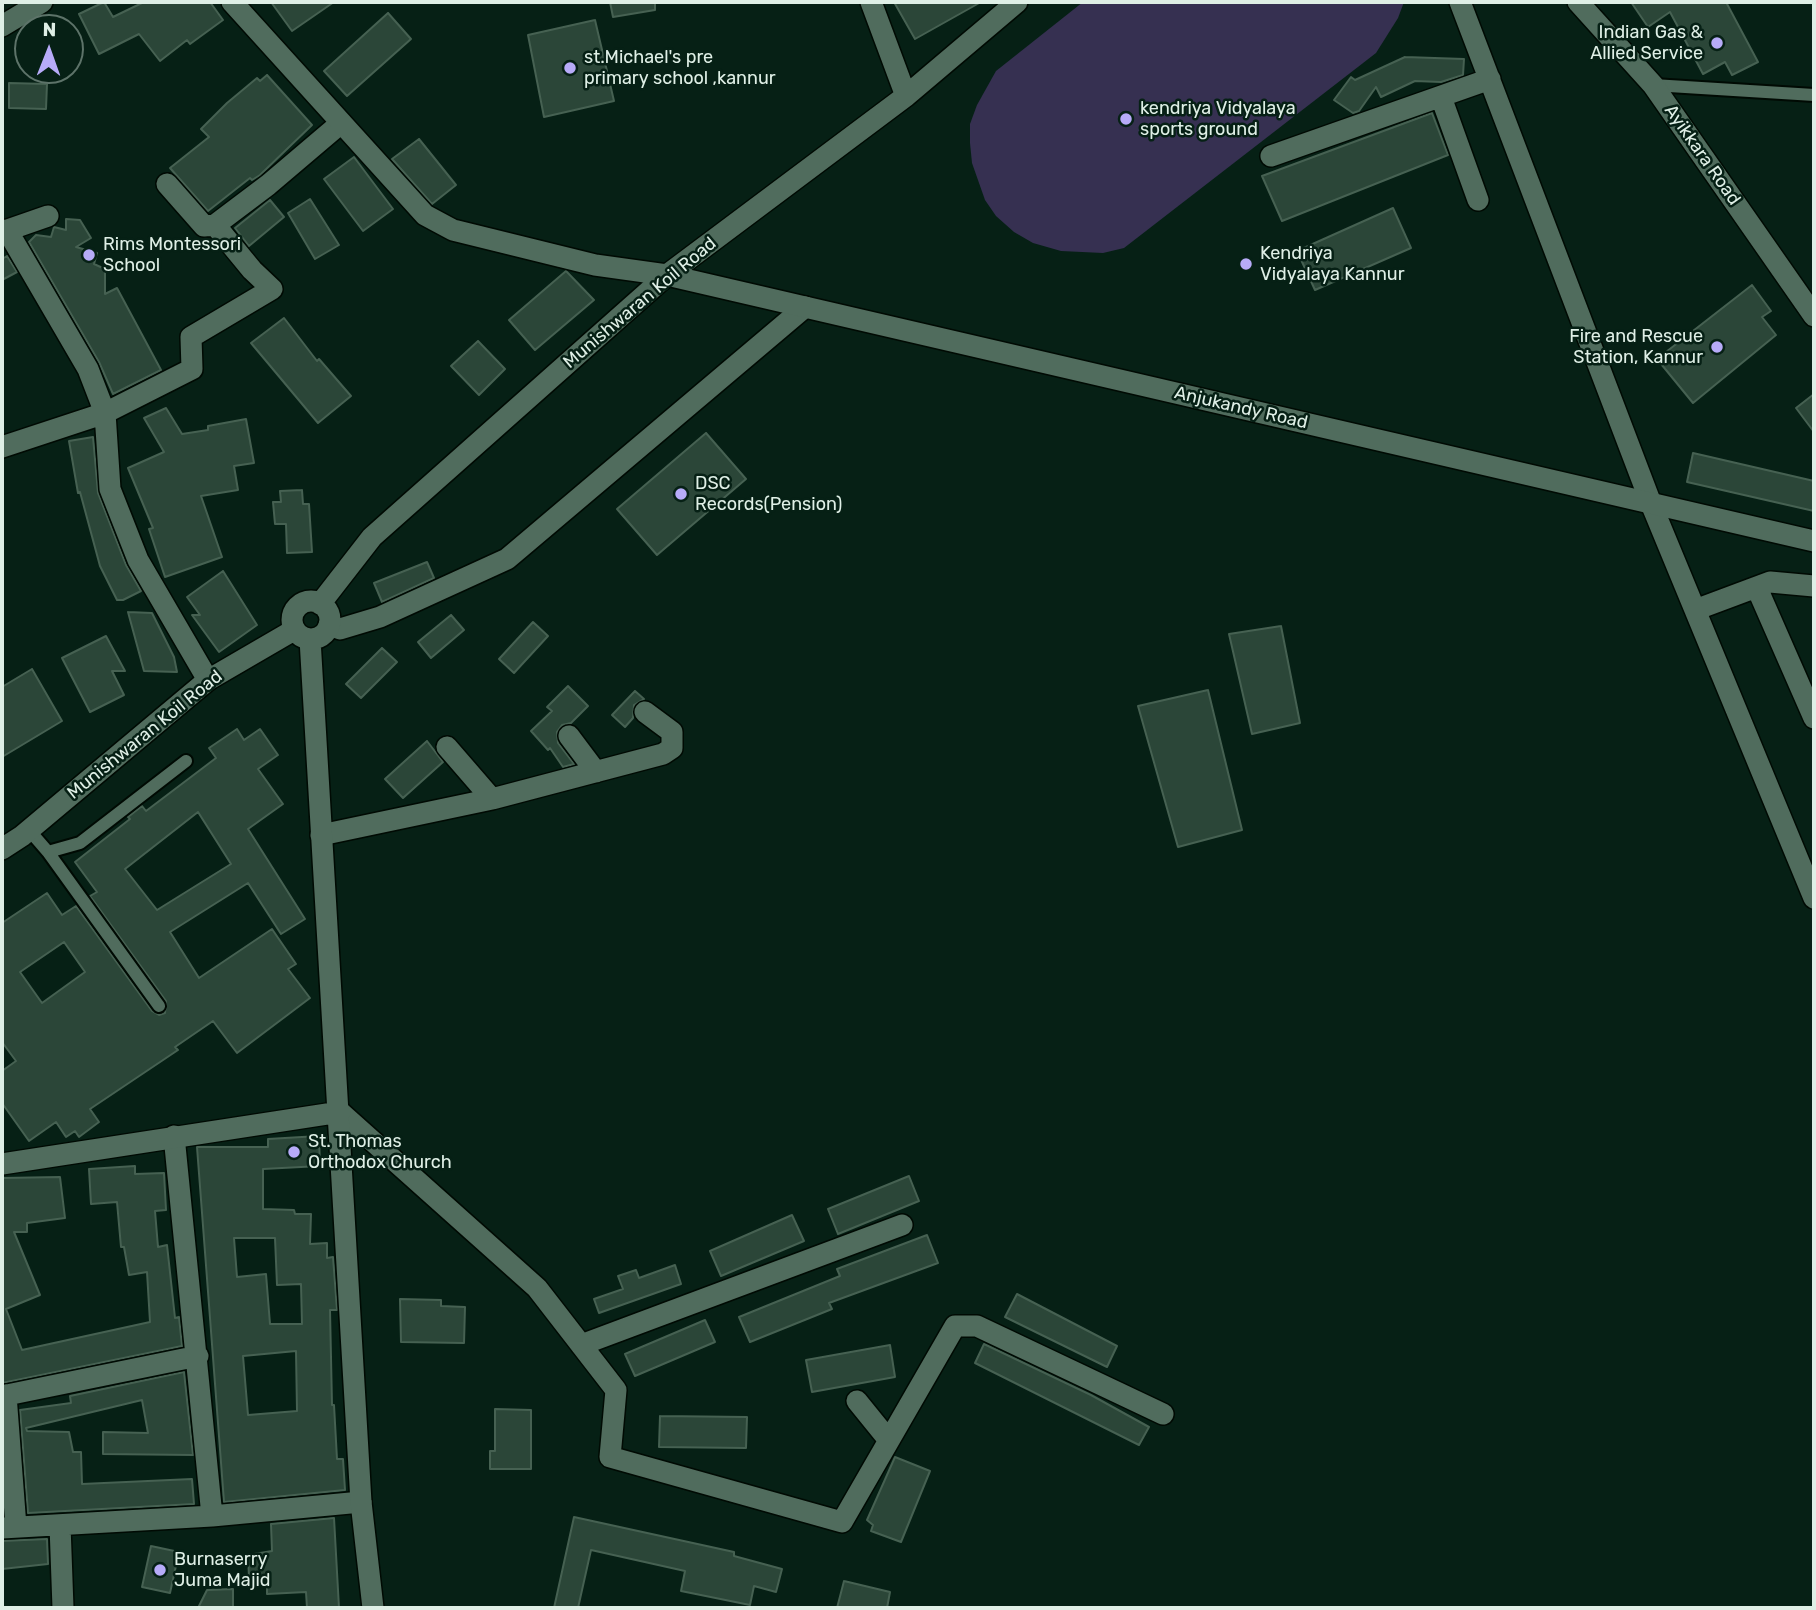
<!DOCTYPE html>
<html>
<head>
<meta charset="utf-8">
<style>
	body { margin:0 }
	#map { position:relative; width:1816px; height:1610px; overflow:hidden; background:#062015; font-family:Rubik,sans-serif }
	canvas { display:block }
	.frame { position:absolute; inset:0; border:4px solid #dfefe6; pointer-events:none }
	.north { position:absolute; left:14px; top:14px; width:70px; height:70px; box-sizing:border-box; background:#062015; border:2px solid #5d7369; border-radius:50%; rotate:1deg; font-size:19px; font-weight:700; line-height:28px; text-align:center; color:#dfefe6 }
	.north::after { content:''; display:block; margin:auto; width:24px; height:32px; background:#b7abf8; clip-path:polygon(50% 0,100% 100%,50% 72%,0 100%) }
</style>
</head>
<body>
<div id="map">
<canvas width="1816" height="1610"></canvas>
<div class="frame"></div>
<div class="north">N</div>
</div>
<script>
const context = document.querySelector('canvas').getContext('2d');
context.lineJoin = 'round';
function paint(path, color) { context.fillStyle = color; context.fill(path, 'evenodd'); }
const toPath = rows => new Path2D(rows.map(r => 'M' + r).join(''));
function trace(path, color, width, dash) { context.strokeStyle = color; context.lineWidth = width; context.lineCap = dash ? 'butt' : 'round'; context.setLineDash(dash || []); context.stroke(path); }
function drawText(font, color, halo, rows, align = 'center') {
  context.font = font + ' Rubik,sans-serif'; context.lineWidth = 5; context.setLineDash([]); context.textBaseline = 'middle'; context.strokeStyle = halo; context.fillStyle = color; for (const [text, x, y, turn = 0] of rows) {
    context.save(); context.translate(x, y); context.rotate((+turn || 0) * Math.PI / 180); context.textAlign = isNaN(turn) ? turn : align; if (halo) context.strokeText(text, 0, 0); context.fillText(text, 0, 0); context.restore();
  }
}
paint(toPath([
	[1083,2,1404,2,1398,18,1376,53,1124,248,1103,253,1061,251,1033,243,1014,232,996,216,985,200,972,163,970,143,970,124,977,105,996,71]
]), '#363051');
const building = toPath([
	[104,2,113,17,144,2,210,2,223,20,190,44,187,40,160,61,139,34,99,54,79,14,104,2],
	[271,2,334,2,292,31,271,2],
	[610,2,655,2,655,10,613,17,610,2],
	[894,2,981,2,915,39,894,2],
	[1631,2,1726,2,1758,62,1732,75,1725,62,1703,74,1670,12,1648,27,1631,2],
	[388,13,411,39,347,96,324,71,388,13],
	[595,20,614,101,544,117,528,35,595,20],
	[1405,57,1464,59,1463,75,1441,82,1415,81,1381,97,1376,87,1359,111,1353,113,1334,100,1351,77,1355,80,1405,57],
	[267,75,312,125,260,175,252,180,250,178,208,211,170,168,209,137,201,129,227,103,257,78,260,81,267,75],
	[9,83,47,84,46,109,9,108,9,83],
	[1432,113,1448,155,1282,221,1262,176,1432,113],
	[419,139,456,185,432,204,392,159,419,139],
	[354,157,393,209,363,231,324,179,354,157],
	[310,199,339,245,315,259,288,213,310,199],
	[270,200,284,217,249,246,235,228,270,200],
	[1393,208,1411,248,1315,290,1297,251,1393,208],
	[66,219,80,220,91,238,76,247,97,253,94,264,105,269,105,294,117,288,161,370,113,394,99,362,29,242,36,235,51,237,54,227,66,230,66,219],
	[7,256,17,272,2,280,2,259,7,256],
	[566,271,594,300,535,350,509,320,566,271],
	[1752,285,1771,311,1762,317,1776,335,1693,403,1657,359,1752,285],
	[284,318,317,361,319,359,351,396,318,423,251,343,284,318],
	[478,341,505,369,479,395,451,366,478,341],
	[1814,394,1814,432,1796,408,1814,394],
	[166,408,182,434,208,430,208,426,246,419,254,463,234,466,238,490,201,496,222,557,165,577,149,529,153,528,128,468,164,452,144,418,166,408],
	[706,433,746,479,657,555,617,509,706,433],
	[93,437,98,493,126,565,141,591,123,600,117,600,100,566,80,492,78,493,69,441,93,437],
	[1693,453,1814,481,1814,511,1687,482,1693,453],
	[302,490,303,504,309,504,312,552,287,553,286,524,275,524,273,502,281,502,280,491,302,490],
	[427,562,434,578,382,602,374,583,427,562],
	[223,571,257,625,219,652,192,615,200,615,187,597,223,571],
	[128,612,152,613,174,657,177,672,144,671,128,612],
	[451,615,464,630,431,658,418,642,451,615],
	[533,622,548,636,514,673,499,659,533,622],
	[1281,626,1300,723,1252,734,1229,634,1281,626],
	[106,636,125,671,112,671,124,695,90,712,62,658,106,636],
	[382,648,397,662,361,698,346,684,382,648],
	[32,669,62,721,2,757,2,687,32,669],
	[568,686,588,706,571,723,562,725,557,732,558,743,574,764,563,767,550,748,548,750,531,731,552,711,547,707,568,686],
	[1208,690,1242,830,1178,847,1138,706,1208,690],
	[635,691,644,699,634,705,633,718,625,727,612,715,635,691],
	[237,729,244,740,260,729,278,755,258,769,283,804,248,829,305,919,281,934,248,883,170,932,199,978,272,929,296,964,288,969,310,998,237,1053,213,1021,175,1047,178,1050,90,1109,99,1122,79,1137,75,1131,66,1137,56,1122,29,1141,2,1103,2,1071,16,1061,2,1042,2,923,47,893,62,915,76,906,152,1011,159,1015,165,1013,166,1001,90,896,97,892,75,862,130,819,128,817,142,806,146,811,216,758,209,748,237,729],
	[198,812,231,864,157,910,125,869,198,812],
	[64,942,85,972,42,1003,20,972,64,942],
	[427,741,443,762,403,798,385,779,427,741],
	[319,1136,320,1166,263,1169,263,1209,294,1210,295,1214,311,1214,310,1244,327,1243,327,1258,333,1257,337,1310,330,1310,332,1405,334,1405,337,1459,343,1459,345,1490,224,1502,197,1147,268,1147,268,1139,319,1136],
	[234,1238,275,1238,277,1285,301,1284,302,1324,270,1324,266,1274,237,1277,234,1238],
	[296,1351,297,1411,248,1415,243,1356,296,1351],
	[135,1166,135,1174,164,1173,166,1210,155,1211,158,1247,167,1245,175,1318,179,1317,182,1346,2,1383,2,1178,60,1177,65,1218,27,1223,27,1232,14,1232,40,1295,6,1309,22,1350,150,1322,147,1272,129,1275,124,1247,121,1247,117,1202,91,1204,89,1169,135,1166],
	[909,1176,919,1201,838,1234,828,1209,909,1176],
	[792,1215,804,1241,721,1276,710,1251,792,1215],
	[927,1235,938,1263,829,1303,832,1309,750,1342,739,1317,840,1276,837,1269,927,1235],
	[675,1265,681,1284,599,1313,594,1299,623,1289,618,1276,636,1270,639,1278,675,1265],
	[1017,1294,1117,1346,1107,1367,1005,1317,1017,1294],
	[400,1299,441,1300,441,1306,465,1307,464,1343,401,1342,400,1299],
	[705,1320,715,1342,635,1376,625,1354,705,1320],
	[984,1344,1091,1395,1149,1427,1139,1445,975,1363,984,1344],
	[890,1345,895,1377,812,1392,806,1360,890,1345],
	[184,1372,193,1455,103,1454,103,1432,148,1433,142,1400,26,1428,27,1431,69,1432,73,1452,81,1452,82,1484,192,1479,194,1504,28,1513,20,1410,71,1403,70,1396,184,1372],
	[495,1409,531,1410,531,1469,490,1469,490,1451,495,1451,495,1409],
	[660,1416,747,1417,746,1448,659,1447,660,1416],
	[895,1457,930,1471,901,1542,871,1531,873,1525,867,1520,895,1457],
	[574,1517,734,1552,734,1556,782,1569,776,1592,754,1586,750,1605,681,1591,685,1571,591,1550,578,1608,554,1608,574,1517],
	[334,1518,339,1608,307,1608,306,1592,267,1594,267,1578,249,1578,248,1555,272,1551,271,1524,334,1518],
	[47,1539,48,1564,2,1569,2,1541,47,1539],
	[151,1546,179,1552,170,1593,142,1587,151,1546],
	[844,1581,890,1592,887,1608,837,1608,844,1581],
	[233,1589,233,1608,198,1608,207,1590,233,1589]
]);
paint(building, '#2b4638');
trace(building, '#466152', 2);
const lane = toPath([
	[1653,85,1814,95],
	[29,830,48,852,80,843,186,761],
	[48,852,159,1006]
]);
const street = toPath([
	[1460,2,1652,506,1814,898],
	[2,26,42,2],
	[1441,97,1478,200],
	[1271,156,1490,79],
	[167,184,204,226,215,225,268,185,341,123],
	[7,230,88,369,105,413,110,489,138,560,208,680],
	[2,232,48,216],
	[2,447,105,413,192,369,191,337,272,289,252,270,215,225],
	[1757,588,1814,718],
	[1695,610,1770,582,1814,586],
	[329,625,340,629,380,617,507,559,805,307],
	[569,736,596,772],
	[447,747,492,799],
	[321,835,492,799,663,754,672,748,672,732,645,712],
	[340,1112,537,1288,616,1390,610,1457,842,1522,955,1326,977,1326,1163,1414],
	[581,1345,902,1225],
	[6,1395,16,1527],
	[2,1396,198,1356],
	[857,1401,887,1438],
	[212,1516,361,1502],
	[60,1525,63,1608],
	[2,1528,212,1516,174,1136]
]);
const secondary = toPath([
	[232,2,425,215,453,230,595,265,667,275,1814,541],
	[871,2,906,96],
	[1578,2,1653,85,1814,316],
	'292 620a19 19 0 1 1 38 0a19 19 0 1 1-38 0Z',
	[320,604,372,537,667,275,906,96,1017,2],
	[310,639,361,1502,373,1608],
	[2,849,22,836,208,680,294,630],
	[2,1164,340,1112]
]);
trace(lane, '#000a03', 16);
trace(street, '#000a03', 24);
trace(secondary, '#000a03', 24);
trace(lane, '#506c5d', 12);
trace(street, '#506c5d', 21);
trace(secondary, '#506c5d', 21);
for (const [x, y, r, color] of [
	[1717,43,7,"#b7abf8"],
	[570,68,7,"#b7abf8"],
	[1126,119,7,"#b7abf8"],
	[89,255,7,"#b7abf8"],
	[1246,264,7,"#b7abf8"],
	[1717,347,7,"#b7abf8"],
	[681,494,7,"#b7abf8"],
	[294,1152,7,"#b7abf8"],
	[160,1570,7,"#b7abf8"]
]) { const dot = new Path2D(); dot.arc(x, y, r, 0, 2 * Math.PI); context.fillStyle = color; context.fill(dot); trace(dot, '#062015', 2.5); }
drawText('18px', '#dfefe6', '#062015', [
	["Indian Gas &",1703,33,"right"],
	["Allied Service",1703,54,"right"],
	["st.Michael's pre",584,58],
	["primary school ,kannur",584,79],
	["kendriya Vidyalaya",1140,109],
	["sports ground",1140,130],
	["Rims Montessori",103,245],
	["School",103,266],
	["Kendriya",1260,254],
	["Vidyalaya Kannur",1260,275],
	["Fire and Rescue",1703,337,"right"],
	["Station, Kannur",1703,358,"right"],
	["DSC",695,484],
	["Records(Pension)",695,505],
	["St. Thomas",308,1142],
	["Orthodox Church",308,1163],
	["Burnaserry",174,1560],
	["Juma Majid",174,1581]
], 'left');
drawText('18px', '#dfefe6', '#062015', [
	["Ayikkara Road",1702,155,55],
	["Munishwaran Koil Road",640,303,-40],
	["Anjukandy Road",1241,408,13],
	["Munishwaran Koil Road",145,735,-39]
]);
</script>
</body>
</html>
